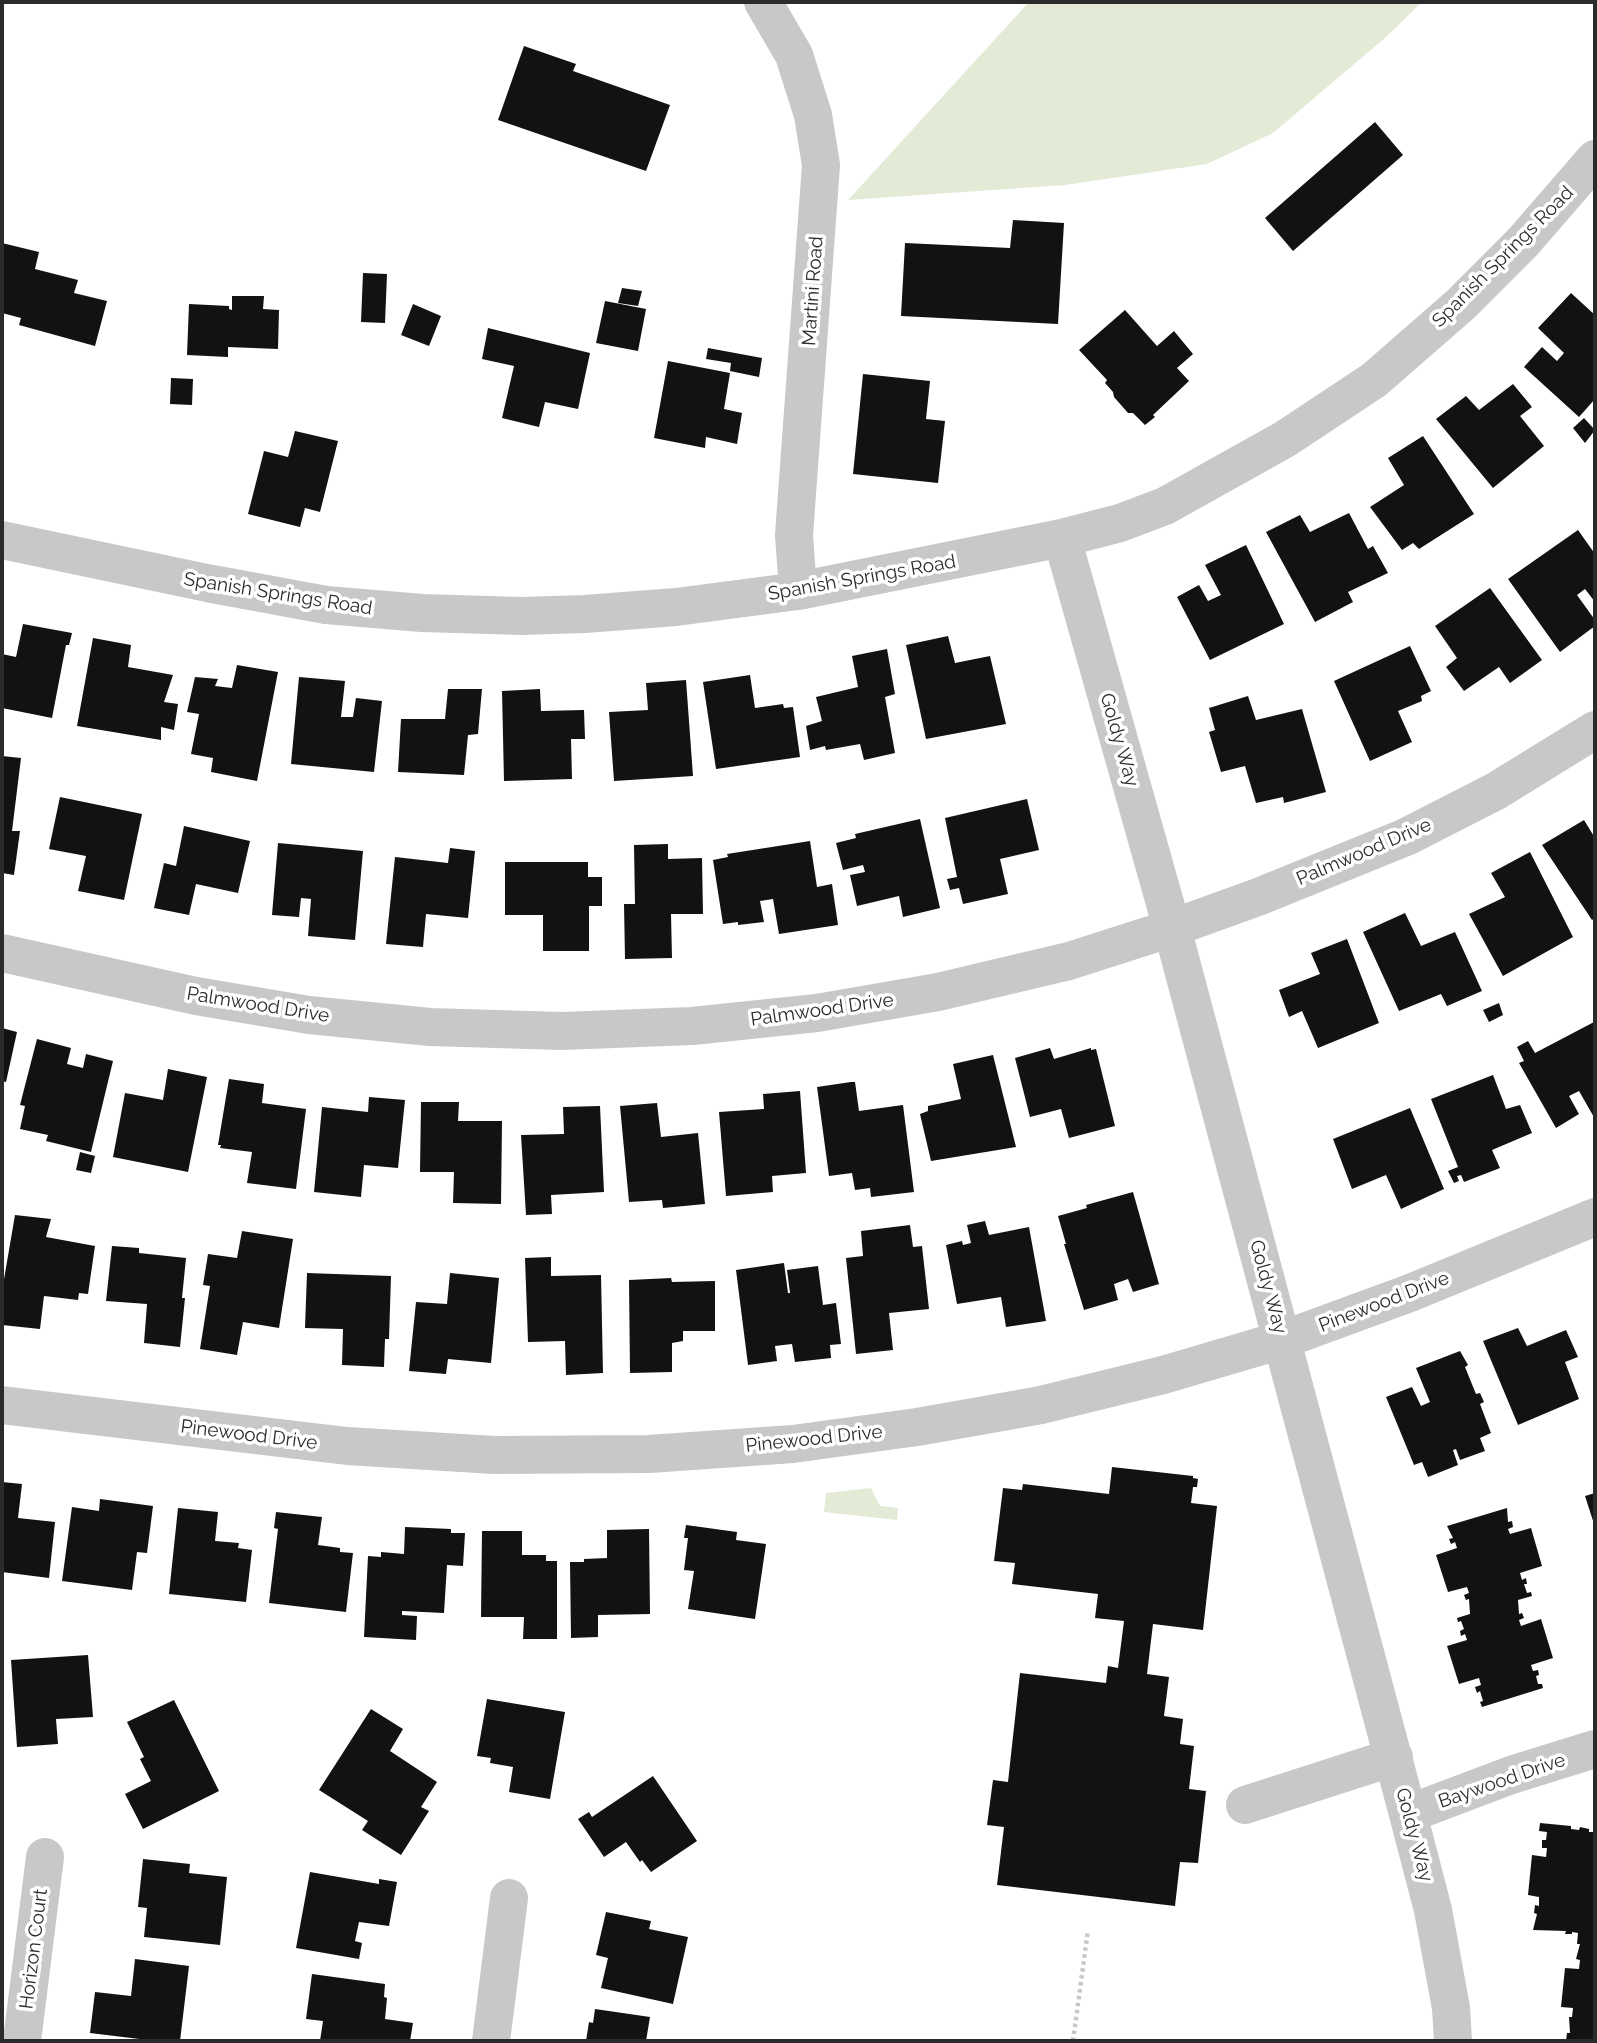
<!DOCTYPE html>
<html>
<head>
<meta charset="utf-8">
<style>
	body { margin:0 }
	#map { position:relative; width:1597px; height:2043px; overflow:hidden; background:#fff; font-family:Raleway,sans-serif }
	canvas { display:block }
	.frame { position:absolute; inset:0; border:4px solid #2b2b2b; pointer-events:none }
</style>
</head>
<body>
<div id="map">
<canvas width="1597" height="2043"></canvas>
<div class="frame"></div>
</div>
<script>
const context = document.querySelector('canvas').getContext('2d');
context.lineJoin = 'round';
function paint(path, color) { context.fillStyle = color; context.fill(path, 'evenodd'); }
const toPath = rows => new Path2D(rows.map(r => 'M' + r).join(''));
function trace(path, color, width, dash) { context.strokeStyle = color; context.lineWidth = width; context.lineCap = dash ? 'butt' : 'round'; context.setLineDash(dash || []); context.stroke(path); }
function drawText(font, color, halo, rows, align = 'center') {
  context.font = font + ' Raleway,sans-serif'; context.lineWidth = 7; context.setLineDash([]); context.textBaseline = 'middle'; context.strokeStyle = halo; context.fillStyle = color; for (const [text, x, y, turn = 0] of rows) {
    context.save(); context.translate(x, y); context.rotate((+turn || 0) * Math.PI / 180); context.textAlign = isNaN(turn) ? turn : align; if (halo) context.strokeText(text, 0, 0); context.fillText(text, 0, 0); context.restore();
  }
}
paint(toPath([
	[1029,2,1422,2,1386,37,1273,133,1207,164,1065,185,848,200],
	[871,1488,880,1506,898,1508,897,1520,824,1512,826,1493]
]), '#e3ebd7');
paint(toPath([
	[524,46,576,64,573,71,670,105,646,171,498,120],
	[1375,122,1403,155,1293,251,1265,218],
	[1013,220,1064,223,1058,324,901,316,905,243,1010,248],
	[2,243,39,252,35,269,78,280,74,293,107,301,95,346,19,325,21,318,2,313],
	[363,273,387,274,385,323,361,322],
	[622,288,642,291,638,306,618,303],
	[1571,293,1595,315,1595,399,1579,417,1524,367,1542,347,1557,361,1564,353,1538,328],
	[232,296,264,296,263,309,279,310,278,349,228,347,228,357,187,355,189,304,229,306,229,309,232,310],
	[605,301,646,309,638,351,596,343],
	[413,304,441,316,429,346,401,335],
	[1125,310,1157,346,1174,331,1193,354,1177,368,1189,381,1153,415,1155,417,1145,425,1133,413,1128,413,1114,397,1113,392,1105,383,1107,380,1079,350],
	[488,328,590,353,578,409,545,402,539,427,502,418,514,366,482,359],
	[708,348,762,358,759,377,730,371,731,363,706,359],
	[668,361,730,373,724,409,742,413,737,444,706,437,705,448,654,438],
	[863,374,930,381,926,419,945,421,938,483,853,474],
	[171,378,193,379,192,405,170,404],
	[1513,384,1532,407,1520,416,1544,446,1493,488,1436,419,1466,396,1479,410],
	[1584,418,1595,430,1585,443,1573,428],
	[295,431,338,441,320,512,305,508,300,527,248,514,264,451,288,457],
	[1423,436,1474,514,1419,549,1413,543,1402,550,1370,507,1404,485,1388,458],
	[1349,513,1368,549,1373,546,1388,573,1348,592,1353,602,1315,622,1266,532,1300,515,1310,532],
	[1578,530,1595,554,1595,602,1585,589,1577,595,1595,620,1595,626,1560,652,1508,579],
	[1246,545,1284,624,1210,660,1177,597,1199,585,1208,601,1221,595,1205,565],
	[1490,588,1542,660,1510,683,1499,667,1464,691,1446,667,1457,658,1435,626],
	[23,624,72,633,69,645,66,645,52,718,2,708,2,654,16,657],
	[948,636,955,663,990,656,1006,724,926,739,906,645],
	[93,638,131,645,128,667,173,675,164,702,178,704,174,730,161,727,161,740,77,726],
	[1410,646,1431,691,1421,696,1422,701,1398,711,1412,742,1370,761,1334,681],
	[887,649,895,694,885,697,895,753,864,760,860,744,826,750,825,746,810,750,806,726,822,721,816,697,858,687,852,656],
	[237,665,278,672,257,781,211,772,213,758,191,754,199,714,187,712,195,677,218,679,215,686,232,688],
	[750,675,755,708,783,704,784,708,793,707,800,757,716,769,703,682],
	[299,677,345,681,341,717,353,717,356,698,382,701,374,772,291,764],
	[686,680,693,776,614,781,609,712,648,710,646,683],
	[448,689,482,689,478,734,468,735,464,775,398,772,401,719,445,719],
	[540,689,541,711,584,710,585,739,571,739,572,779,504,781,502,691],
	[1248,696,1256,720,1302,709,1326,792,1284,803,1283,797,1256,803,1245,766,1221,772,1209,732,1215,730,1209,708],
	[2,756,21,758,12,831,20,831,14,875,2,873],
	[60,797,142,814,124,900,78,891,86,856,49,849],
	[1027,799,1039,850,1000,859,1008,894,963,904,959,888,950,890,947,879,957,877,945,818],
	[920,819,940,908,903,917,899,896,857,906,850,875,865,872,863,865,843,870,836,843,856,838,855,834],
	[1584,820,1595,838,1595,918,1592,920,1542,845],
	[184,826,250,841,238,893,196,884,189,915,154,908,164,863,176,866],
	[810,841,817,887,832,884,838,925,779,934,773,899,760,901,764,922,738,925,738,922,723,924,713,860,728,857,727,854],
	[278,843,363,851,355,940,308,936,311,899,301,898,299,917,272,915],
	[668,844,668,859,702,858,703,914,671,914,672,958,625,959,624,904,635,904,634,845],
	[450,848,475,851,468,918,426,914,423,947,386,944,395,857,448,863],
	[1530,852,1573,937,1503,976,1469,914,1505,897,1491,873],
	[505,862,588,862,588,877,602,877,602,906,589,906,589,951,543,951,543,915,505,915],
	[1405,913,1421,946,1455,932,1482,991,1447,1006,1441,994,1399,1011,1363,932],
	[1347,939,1379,1023,1318,1048,1302,1011,1289,1017,1279,990,1320,974,1311,953],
	[1499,1003,1503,1015,1489,1022,1483,1010],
	[1594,1022,1595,1119,1579,1091,1569,1096,1579,1114,1556,1128,1519,1063,1524,1061,1517,1047,1528,1041,1535,1053],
	[2,1028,17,1032,6,1082,2,1081],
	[37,1039,71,1048,67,1064,83,1068,86,1054,113,1061,91,1152,46,1141,48,1135,20,1129,25,1106,20,1105],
	[1050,1048,1054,1059,1091,1048,1091,1050,1096,1049,1115,1126,1069,1138,1061,1109,1030,1117,1015,1058],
	[993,1055,1016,1147,931,1161,920,1114,928,1111,928,1106,961,1099,953,1064],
	[168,1069,207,1077,188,1172,113,1157,125,1093,163,1100],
	[1493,1075,1506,1109,1520,1105,1532,1133,1492,1150,1500,1168,1464,1182,1461,1175,1457,1176,1459,1181,1454,1183,1448,1171,1458,1167,1431,1099],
	[229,1079,264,1084,262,1103,306,1109,296,1189,247,1183,252,1152,220,1148,221,1145,218,1145],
	[851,1082,855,1082,859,1111,903,1105,914,1192,871,1197,870,1188,855,1190,852,1173,829,1176,817,1087],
	[800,1091,806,1173,772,1176,773,1192,726,1196,719,1112,764,1109,763,1094],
	[369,1097,405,1100,398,1168,364,1165,361,1197,314,1192,322,1107,368,1112],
	[421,1102,459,1102,458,1121,502,1121,501,1204,453,1203,454,1172,420,1172],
	[657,1103,661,1137,698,1133,705,1204,663,1208,662,1200,629,1202,620,1106],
	[600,1106,604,1192,551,1195,552,1214,526,1215,521,1135,564,1134,563,1107],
	[1410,1108,1444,1189,1401,1209,1386,1175,1352,1189,1333,1139],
	[80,1152,95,1156,91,1173,76,1170],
	[1133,1192,1159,1284,1133,1292,1128,1279,1114,1284,1118,1300,1084,1310,1064,1244,1066,1244,1058,1216,1087,1208,1086,1205],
	[15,1215,51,1219,46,1237,95,1246,88,1294,79,1293,78,1300,44,1296,40,1329,2,1325,2,1291],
	[985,1221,989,1235,1029,1227,1046,1321,1006,1327,1001,1297,957,1304,946,1245,962,1241,963,1245,971,1243,967,1225],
	[910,1225,913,1247,922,1246,929,1309,889,1313,893,1350,856,1354,846,1258,863,1256,861,1231],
	[242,1231,293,1239,279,1328,243,1322,237,1355,200,1349,210,1286,203,1285,208,1254,237,1258],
	[112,1246,139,1248,139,1253,186,1258,182,1298,185,1298,180,1347,144,1343,147,1304,106,1301],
	[551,1257,551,1276,601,1275,603,1373,566,1375,565,1341,528,1342,525,1258],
	[784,1263,788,1293,790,1293,787,1270,818,1266,823,1305,836,1303,841,1344,830,1345,831,1358,795,1362,792,1344,775,1346,777,1361,748,1365,736,1270],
	[307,1273,391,1276,389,1339,385,1339,384,1367,342,1365,343,1329,305,1328],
	[450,1273,499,1278,491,1363,448,1359,446,1374,409,1371,416,1302,447,1304],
	[671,1278,672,1282,715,1281,715,1331,683,1331,683,1341,672,1343,672,1372,630,1373,629,1280],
	[1518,1328,1527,1346,1566,1330,1578,1357,1565,1362,1579,1399,1518,1425,1483,1341],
	[1460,1351,1468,1365,1465,1367,1476,1394,1480,1393,1484,1402,1480,1404,1491,1433,1480,1438,1485,1451,1460,1460,1456,1449,1453,1450,1458,1465,1428,1477,1422,1462,1414,1465,1386,1397,1412,1387,1421,1406,1430,1402,1416,1368],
	[1112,1467,1193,1476,1193,1478,1198,1479,1197,1487,1193,1487,1191,1503,1217,1506,1203,1630,1153,1624,1147,1674,1169,1677,1164,1716,1183,1719,1180,1744,1194,1746,1189,1789,1206,1791,1198,1863,1180,1862,1175,1906,997,1885,1004,1827,987,1825,993,1780,1008,1782,1020,1673,1106,1683,1108,1666,1118,1668,1124,1621,1095,1618,1098,1594,1012,1584,1015,1563,994,1561,1003,1488,1022,1490,1023,1484,1109,1494],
	[2,1482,22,1484,18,1518,55,1522,49,1578,2,1572],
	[1595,1493,1595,1527,1585,1496],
	[100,1499,153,1506,147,1553,137,1552,132,1590,62,1581,72,1507,99,1511],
	[178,1508,218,1512,215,1541,239,1543,238,1548,252,1550,246,1602,169,1594],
	[1507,1508,1508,1522,1512,1521,1513,1527,1508,1529,1510,1534,1531,1528,1542,1566,1520,1573,1522,1580,1526,1578,1527,1584,1524,1584,1527,1593,1531,1592,1532,1596,1518,1600,1519,1614,1522,1613,1524,1618,1519,1620,1521,1626,1541,1619,1553,1658,1531,1665,1533,1671,1538,1670,1539,1675,1536,1676,1538,1684,1542,1684,1543,1688,1482,1707,1480,1702,1483,1701,1480,1691,1477,1693,1475,1687,1481,1685,1479,1678,1459,1684,1447,1646,1467,1640,1465,1634,1461,1636,1460,1631,1464,1629,1461,1621,1458,1622,1457,1618,1470,1614,1469,1599,1466,1600,1464,1595,1469,1593,1467,1587,1448,1592,1436,1555,1457,1548,1455,1542,1451,1544,1449,1539,1453,1538,1447,1526],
	[276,1512,322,1517,318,1545,340,1548,340,1552,353,1553,346,1612,269,1603,278,1529,274,1528],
	[686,1525,737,1532,736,1540,766,1544,755,1619,688,1609,694,1571,684,1570,688,1538,684,1538],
	[405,1527,451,1529,451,1533,465,1533,463,1566,447,1565,444,1613,402,1611,402,1615,417,1616,416,1640,364,1637,368,1556,381,1557,381,1552,404,1554],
	[649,1529,650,1614,598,1615,598,1637,571,1638,570,1562,584,1562,584,1559,607,1558,607,1530],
	[482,1531,522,1531,522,1555,546,1555,546,1561,557,1561,557,1639,523,1639,524,1617,481,1617],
	[88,1655,93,1717,56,1719,58,1744,17,1747,11,1660],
	[487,1699,565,1712,550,1799,509,1792,513,1767,490,1763,491,1758,477,1756],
	[174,1700,219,1791,143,1829,125,1794,151,1781,140,1759,144,1757,127,1722],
	[371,1709,403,1729,390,1751,437,1782,421,1807,429,1811,401,1855,362,1830,368,1821,319,1790],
	[653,1776,697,1841,651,1872,642,1860,640,1862,626,1842,604,1857,578,1819,589,1812,592,1817],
	[1540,1823,1571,1826,1571,1829,1579,1830,1580,1827,1589,1829,1589,1832,1595,1832,1595,2041,1566,2041,1567,2033,1570,2033,1569,2017,1572,2017,1573,2008,1561,2007,1565,1968,1579,1969,1580,1960,1576,1959,1580,1944,1577,1944,1578,1933,1572,1932,1572,1934,1565,1934,1566,1931,1533,1930,1537,1914,1534,1913,1535,1905,1539,1906,1539,1897,1528,1895,1532,1855,1546,1857,1547,1848,1542,1848,1542,1840,1546,1840,1547,1832,1539,1831],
	[143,1859,190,1864,189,1873,227,1877,220,1945,144,1937,147,1908,138,1907],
	[310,1872,379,1884,379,1879,397,1882,389,1926,359,1922,355,1941,362,1943,359,1959,296,1948],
	[606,1912,651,1921,649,1929,688,1937,673,2004,601,1988,608,1958,596,1955],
	[135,1959,189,1966,180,2041,156,2041,90,2033,95,1992,131,1996],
	[312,1974,385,1984,384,1997,387,1998,385,2019,413,2023,410,2041,320,2041,323,2021,306,2019],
	[595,2009,650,2017,646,2041,586,2041,589,2022,593,2023]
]), '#121212');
trace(toPath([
	[1073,2041,1088,1930]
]), '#c8c8c8', 4.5, [3.5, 3.5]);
trace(toPath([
	[763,2,794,55,813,115,821,165,794,535,798,591],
	[1062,538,1172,928,1408,1814,1433,1910,1451,2008,1453,2041],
	[2,540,207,583,326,605,422,613,522,616,585,614,676,607,798,591,1062,538,1120,523,1165,506,1285,439,1374,380,1460,305,1523,242,1595,159],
	[2,953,196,996,309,1015,430,1027,562,1031,692,1026,817,1013,938,992,1069,961,1172,928,1258,897,1406,837,1496,791,1595,730],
	[2,1405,347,1446,494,1455,649,1454,793,1444,917,1427,974,1417,1041,1405,1163,1375,1282,1340,1410,1293,1595,1217],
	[1245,1805,1394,1757],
	[1408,1814,1511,1775,1595,1749],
	[22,2041,45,1857],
	[491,2041,509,1898]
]), '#c8c8c8', 38);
drawText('19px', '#2b2b2b', '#fff', [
	["Spanish Springs Road",1503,257,-45],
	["Martini Road",813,291,-86],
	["Spanish Springs Road",862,578,-10],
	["Spanish Springs Road",278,594,9],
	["Goldy Way",1119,740,74],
	["Palmwood Drive",1364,852,-23],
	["Palmwood Drive",258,1005,9],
	["Palmwood Drive",822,1010,-8],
	["Goldy Way",1268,1287,75],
	["Pinewood Drive",1384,1302,-21],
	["Pinewood Drive",249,1435,7],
	["Pinewood Drive",814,1439,-6],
	["Baywood Drive",1502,1781,-19],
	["Goldy Way",1414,1835,75],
	["Horizon Court",34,1949,-83]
]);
</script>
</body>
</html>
